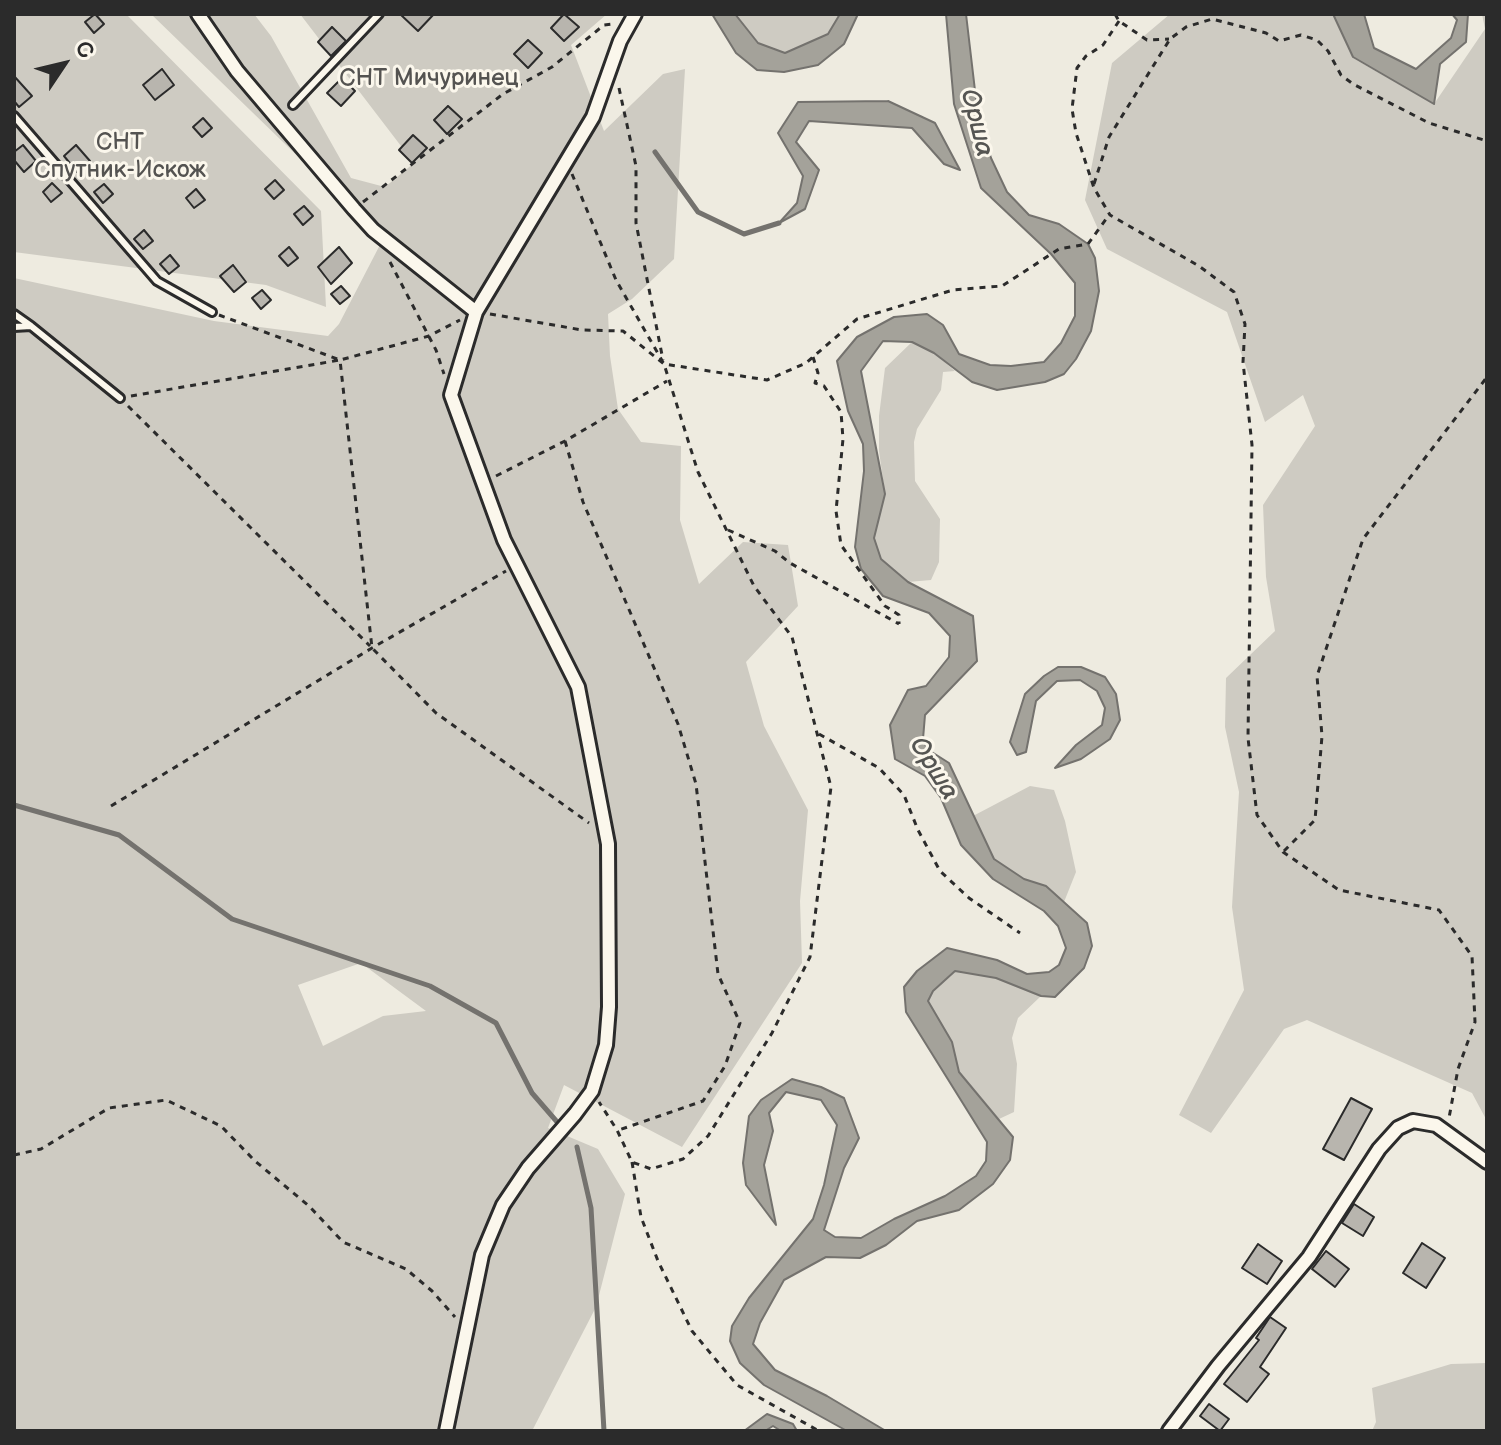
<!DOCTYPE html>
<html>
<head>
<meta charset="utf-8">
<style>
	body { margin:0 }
	#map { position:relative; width:1501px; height:1445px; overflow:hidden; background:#eeebe0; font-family:"Balsamiq Sans",sans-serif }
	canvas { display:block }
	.frame { position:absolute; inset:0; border:16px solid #2b2b2b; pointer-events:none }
	.north { position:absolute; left:24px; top:24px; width:80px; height:80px; -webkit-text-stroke:6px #fbf7ec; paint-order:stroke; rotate:55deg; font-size:22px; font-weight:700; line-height:32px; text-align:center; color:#2b2b2b }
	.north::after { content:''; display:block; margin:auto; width:28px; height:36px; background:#2b2b2b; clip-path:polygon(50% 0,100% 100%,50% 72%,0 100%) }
</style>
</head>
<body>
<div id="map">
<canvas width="1501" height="1445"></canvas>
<div class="frame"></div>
<div class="north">С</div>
</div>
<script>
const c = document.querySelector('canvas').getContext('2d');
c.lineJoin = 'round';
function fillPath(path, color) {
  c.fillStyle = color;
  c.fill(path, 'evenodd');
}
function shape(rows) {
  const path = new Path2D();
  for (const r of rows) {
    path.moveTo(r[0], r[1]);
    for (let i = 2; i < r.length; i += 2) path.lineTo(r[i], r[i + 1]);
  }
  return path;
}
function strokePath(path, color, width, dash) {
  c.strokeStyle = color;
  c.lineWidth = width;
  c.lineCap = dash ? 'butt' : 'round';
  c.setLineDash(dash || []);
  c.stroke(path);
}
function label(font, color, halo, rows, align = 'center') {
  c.font = font + ' "Balsamiq Sans",sans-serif';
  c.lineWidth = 6;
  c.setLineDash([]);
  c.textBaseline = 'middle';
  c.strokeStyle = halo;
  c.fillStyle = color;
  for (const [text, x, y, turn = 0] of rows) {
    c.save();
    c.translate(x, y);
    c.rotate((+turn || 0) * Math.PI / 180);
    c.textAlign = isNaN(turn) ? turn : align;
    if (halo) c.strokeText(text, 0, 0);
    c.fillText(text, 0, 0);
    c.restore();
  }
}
fillPath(shape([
	[14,14,126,14,321,211,326,307,266,285,14,252],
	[151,14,254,14,271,36,351,178,385,187,414,163,300,14,607,14,571,45,604,131,663,74,685,69,674,259,632,299,608,314,610,356,618,409,641,442,681,446,680,520,699,584,743,542,788,545,798,606,746,662,764,726,808,810,800,901,802,963,682,1147,564,1085,548,1128,598,1149,625,1194,596,1307,532,1431,14,1431,14,278,214,321,328,336,339,324,383,239],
	[361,963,426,1011,383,1016,323,1046,298,985],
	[735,14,840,14,828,34,785,53,758,43],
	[1170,14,1333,14,1353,58,1434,104,1485,29,1482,14,1487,14,1487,1121,1472,1093,1307,1020,1284,1029,1211,1133,1179,1115,1244,990,1232,907,1239,792,1225,727,1226,678,1275,631,1266,577,1263,505,1315,426,1303,395,1265,422,1227,312,1107,249,1085,200,1112,63],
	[912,342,934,353,955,371,943,372,941,390,917,429,914,442,915,481,940,519,939,562,931,580,908,582,881,559,874,538,885,494,879,451,879,416,885,368],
	[1030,786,1054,790,1065,821,1076,872,1064,902,1046,886,1024,879,994,859,973,816],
	[955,971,996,978,1041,996,1018,1018,1012,1038,1017,1064,1014,1112,999,1119,959,1071,952,1042,927,1001,933,991],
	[1487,1363,1487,1431,1372,1431,1376,1422,1372,1388,1451,1364]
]), '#cecbc2');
const water = shape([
	[712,14,735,14,758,43,785,53,828,34,840,14,858,14,844,44,818,65,784,72,757,70,736,53,712,14],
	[946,14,966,14,978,116,991,158,1007,192,1029,215,1059,224,1088,244,1095,258,1099,291,1091,331,1076,359,1064,374,1045,382,997,390,972,382,934,353,912,342,883,341,861,371,885,494,874,538,881,559,908,582,973,616,977,661,925,715,923,739,927,749,949,763,994,859,1024,879,1046,886,1087,923,1092,946,1084,968,1055,997,1041,996,996,978,955,971,933,991,928,1001,952,1042,959,1072,1013,1137,1010,1160,993,1184,959,1210,917,1221,886,1245,860,1258,826,1257,784,1280,760,1323,753,1344,775,1370,827,1396,886,1431,847,1431,764,1385,740,1363,730,1341,732,1326,749,1298,813,1219,824,1185,837,1125,821,1100,786,1092,769,1113,773,1131,764,1165,776,1225,746,1185,743,1163,749,1116,761,1100,792,1079,821,1087,844,1098,859,1138,844,1168,824,1230,835,1237,861,1238,894,1219,945,1196,976,1176,986,1161,987,1142,906,1012,904,987,917,971,947,948,997,960,1027,974,1049,972,1059,965,1066,948,1058,926,1044,911,993,879,961,845,941,798,925,776,895,759,890,725,908,690,926,686,949,657,950,636,929,613,883,596,861,569,855,547,864,471,863,444,848,411,837,361,857,337,894,317,927,314,943,325,959,354,990,365,1011,366,1044,362,1061,343,1075,316,1075,283,1051,254,981,188,954,104,946,14],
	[1333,14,1364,14,1374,48,1416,69,1451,38,1457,20,1452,14,1468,14,1466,42,1440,64,1434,104,1353,57,1333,14],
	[888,101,935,123,960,170,944,164,912,128,809,121,796,142,819,170,805,209,779,223,797,203,803,176,778,133,798,102,888,101],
	[1058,667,1081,667,1105,677,1116,694,1120,720,1110,739,1081,759,1055,768,1076,745,1102,725,1105,708,1097,691,1080,680,1057,681,1036,701,1026,752,1017,755,1010,742,1025,694,1044,676,1058,667],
	[767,1414,793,1424,797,1431,781,1431,773,1426,765,1431,744,1431,767,1414]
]);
fillPath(water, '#a4a29a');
strokePath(water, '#74726e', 2);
strokePath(shape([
	[655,152,698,212,744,234,779,223],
	[14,805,119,835,232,919,430,986,496,1023,532,1093,558,1123],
	[577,1147,591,1208,604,1431]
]), '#74726e', 5);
const building = shape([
	[95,14,104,24,94,33,85,22,95,14],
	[400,14,434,14,418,31,400,14],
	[564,14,579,27,564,41,551,28,564,14],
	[332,27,346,41,331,56,318,42,332,27],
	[528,40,542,53,528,68,514,54,528,40],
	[162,69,174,85,155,100,143,85,162,69],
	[14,76,32,96,19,107,14,101,14,76],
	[342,78,355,91,341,106,327,93,342,78],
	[448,106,462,119,447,134,434,120,448,106],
	[203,118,212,128,202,137,193,127,203,118],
	[413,135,427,148,412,163,399,150,413,135],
	[23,145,36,161,24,172,14,160,14,152,23,145],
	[76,145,90,161,77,172,64,156,76,145],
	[275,180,284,190,274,199,265,189,275,180],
	[52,183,62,193,51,202,43,192,52,183],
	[104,184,113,194,103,203,94,192,104,184],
	[196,189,205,200,194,208,186,198,196,189],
	[304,206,313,216,303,225,294,214,304,206],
	[144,230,153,241,143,249,134,239,144,230],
	[289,247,298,258,288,266,279,256,289,247],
	[339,247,352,263,331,284,318,267,339,247],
	[170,255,179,266,169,274,160,264,170,255],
	[233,265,246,282,234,292,220,276,233,265],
	[341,286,350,296,340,304,331,294,341,286],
	[262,290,271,300,261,309,252,298,262,290],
	[1351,1098,1372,1109,1344,1160,1323,1149,1351,1098],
	[1354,1204,1374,1217,1363,1236,1342,1223,1354,1204],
	[1422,1243,1445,1258,1426,1288,1403,1273,1422,1243],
	[1258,1244,1282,1261,1267,1284,1242,1268,1258,1244],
	[1326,1251,1349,1269,1335,1287,1312,1269,1326,1251],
	[1270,1317,1286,1328,1260,1367,1269,1374,1247,1402,1224,1384,1259,1340,1256,1338,1270,1317],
	[1209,1404,1229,1419,1220,1431,1200,1416,1209,1404]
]);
fillPath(building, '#b8b5ae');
strokePath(building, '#2b2b2b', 2);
const lane = shape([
	[293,105,379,14],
	[14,116,157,281,212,312],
	[14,314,31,326],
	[14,327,31,326,120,398]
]);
const street = shape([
	[198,14,237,71,354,209,373,230,476,312],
	[446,1431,482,1255,503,1205,528,1168,575,1114,592,1091,606,1045,609,1007,608,844,578,687,504,540,451,395,476,312,593,117,620,41,635,14],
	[1169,1431,1218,1366,1309,1257,1379,1149,1398,1128,1413,1121,1436,1125,1487,1162]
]);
strokePath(lane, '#2b2b2b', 12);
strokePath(street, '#2b2b2b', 18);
strokePath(shape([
	[1115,14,1119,21,1147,40,1169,39],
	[1119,21,1103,45,1086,56,1077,68,1072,109,1076,133,1094,188,1110,215,1199,266,1234,292,1245,324,1243,362,1252,445,1248,738,1257,815,1283,852,1339,890,1439,910,1472,956,1475,1022,1458,1069,1449,1118],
	[619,88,636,166,636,223,663,360],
	[572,174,616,280,664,364,698,472,754,586,792,637,831,787,810,957,772,1033,708,1136,683,1159,651,1169,632,1162,617,1130,599,1102],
	[1094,184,1109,137,1170,39,1186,27,1212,19,1266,33,1279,41,1301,35,1317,40,1328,51,1341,75,1353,84,1429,123,1487,141],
	[363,202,503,94,552,67,604,25,613,24],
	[390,262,436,350,444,374],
	[490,314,582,330,623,331,664,364,767,380,806,363,857,319,953,290,1002,286,1059,249,1088,244,1109,215],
	[219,315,340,360,429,336,460,320],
	[813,357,818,373,815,383,824,386,841,412,843,439,836,511,841,545,885,606,899,615,899,624],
	[131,396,340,360,372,648,436,713,589,823],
	[128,406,370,646],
	[565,441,583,502,678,724,696,784,718,974,740,1023,725,1066,703,1101,619,1130],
	[496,476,565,441,667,381],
	[728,530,775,551,790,563,899,624],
	[819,734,879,768,904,795,918,830,940,871,969,898,1020,933],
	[111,806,372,648,506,571],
	[1284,851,1315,820,1322,736,1317,676,1363,539,1487,377],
	[14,1155,41,1149,109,1108,166,1100,221,1126,255,1161,309,1206,343,1242,406,1269,432,1291,455,1317],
	[632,1162,641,1217,658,1261,692,1331,737,1385,819,1431]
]), '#2b2b2b', 3, [6, 6]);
strokePath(lane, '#fbf7ec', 6);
strokePath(street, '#fbf7ec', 12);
label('24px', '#545351', '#fbf7ec', [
	["СНТ Мичуринец",429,79],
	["СНТ",120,143],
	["Спутник-Искож",120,171]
]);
label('italic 26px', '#555552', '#fbf7ec', [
	["Орша",976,123,76],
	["Орша",933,769,58]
]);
</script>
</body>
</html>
